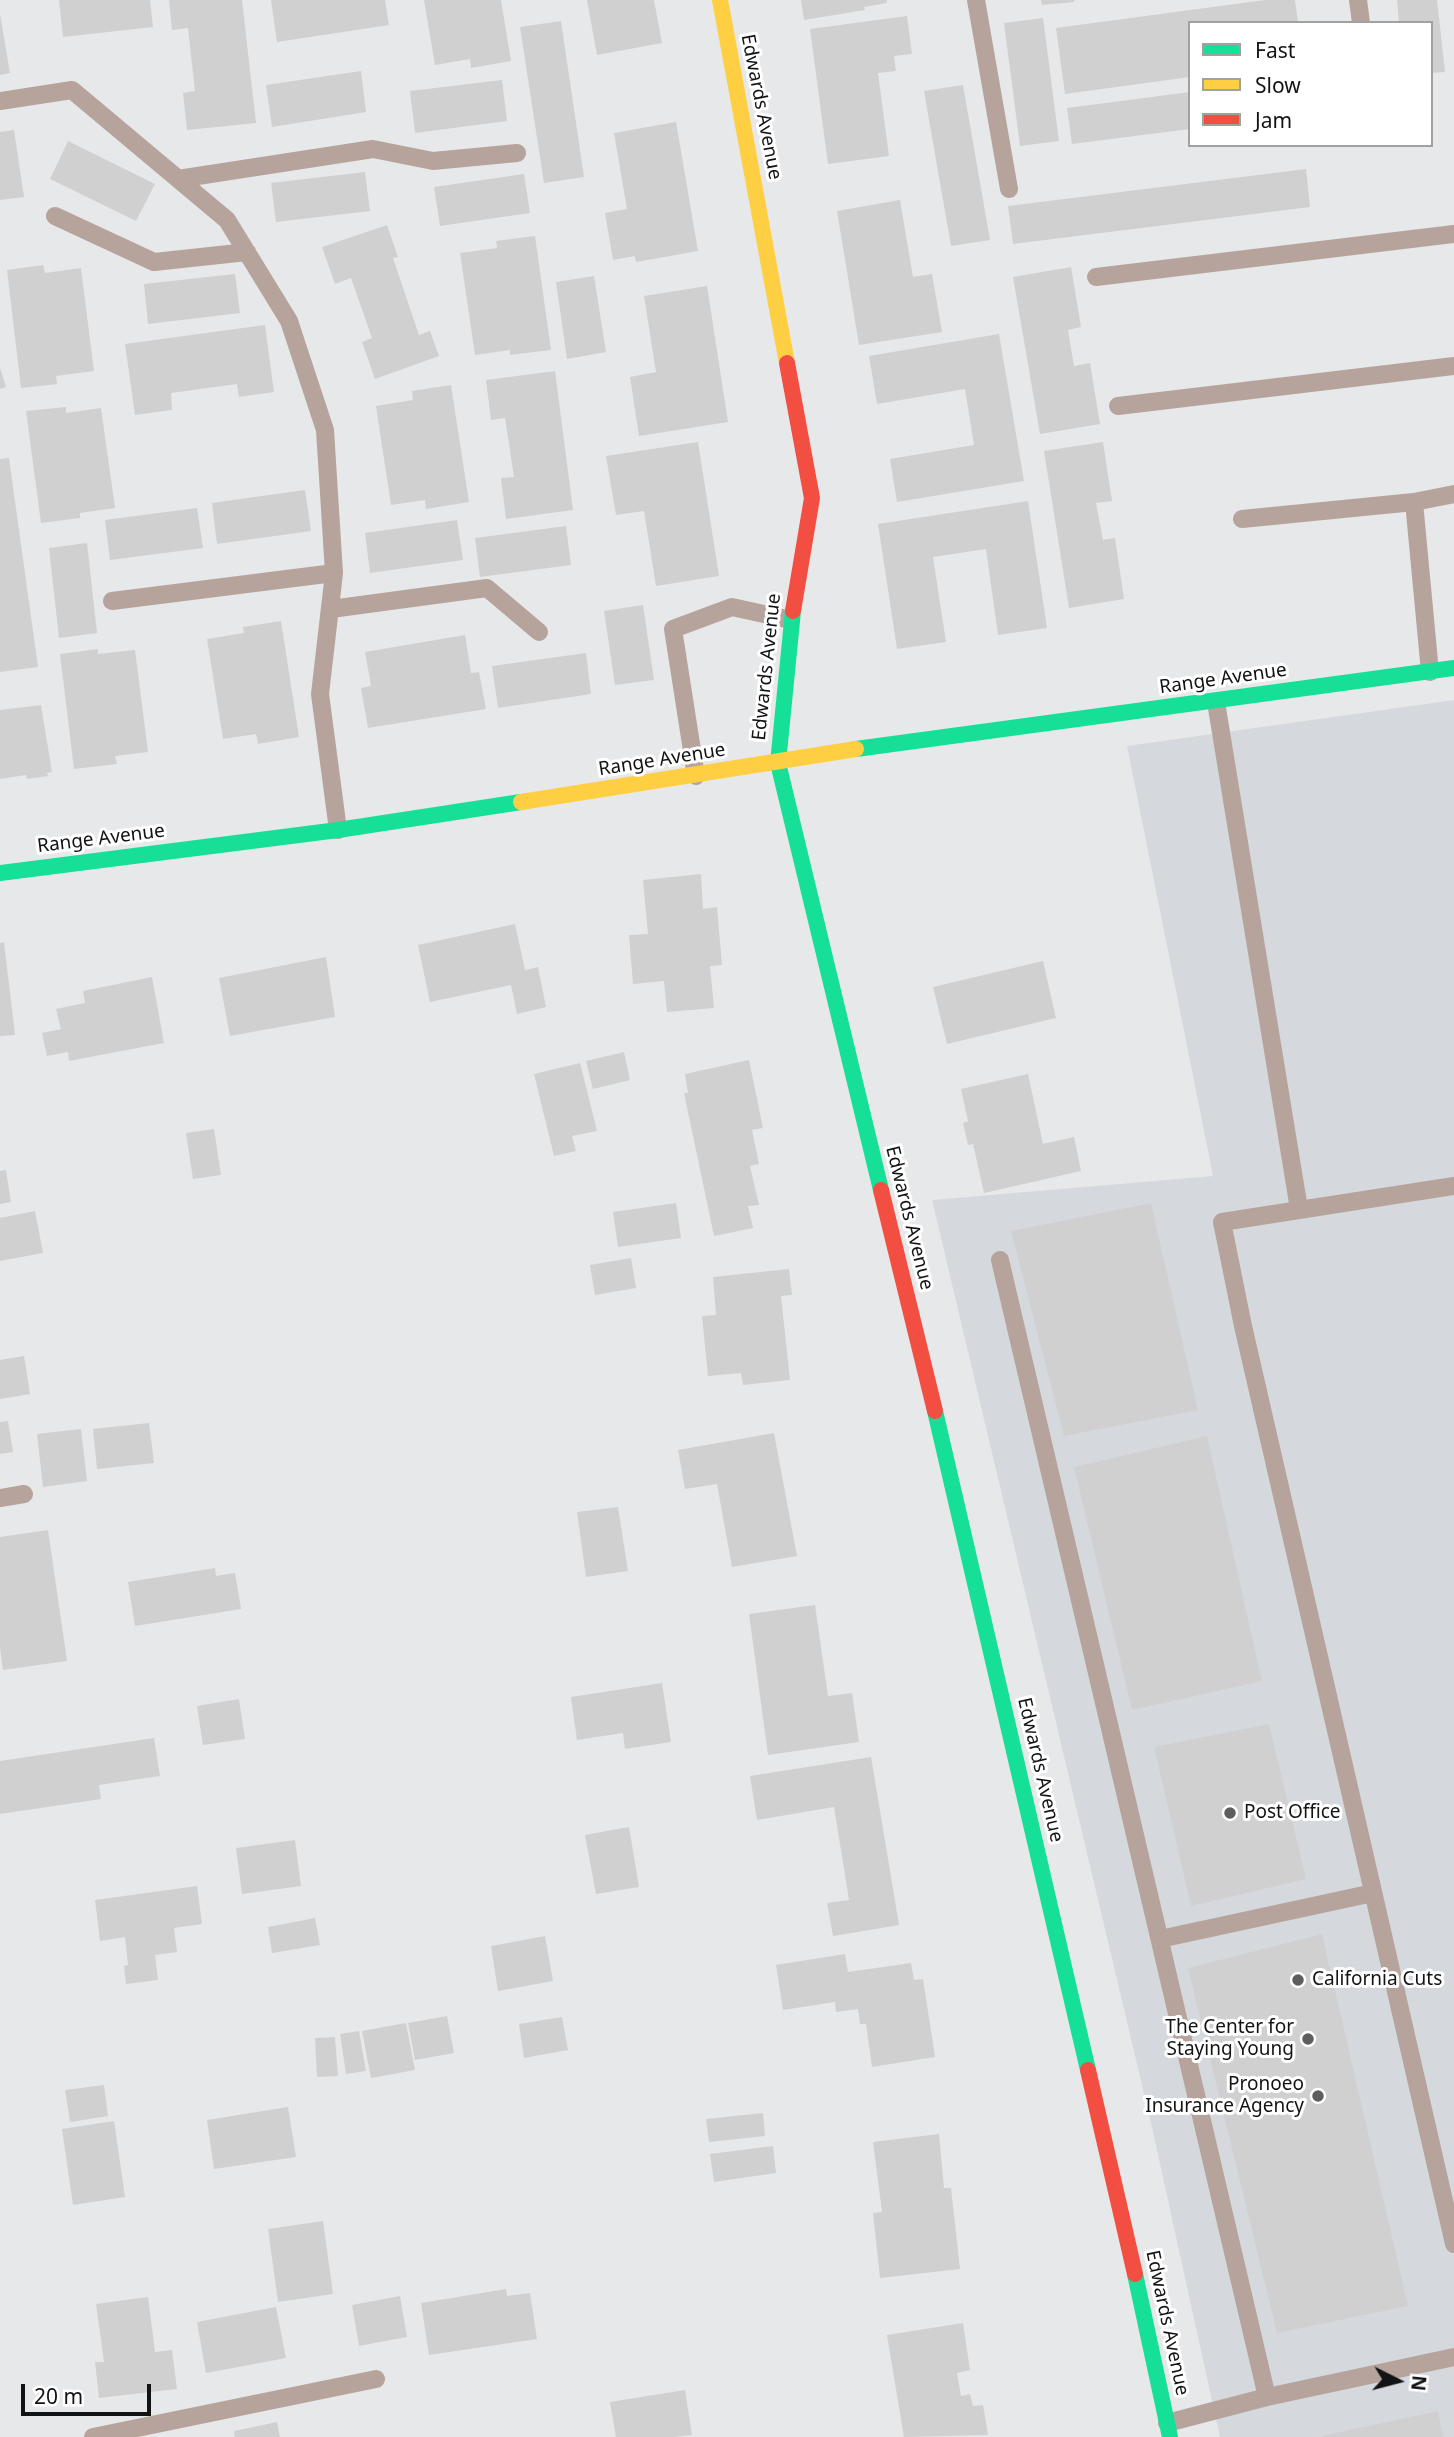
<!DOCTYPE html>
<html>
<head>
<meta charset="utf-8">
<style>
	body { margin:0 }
	#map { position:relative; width:1454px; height:2437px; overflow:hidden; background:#e7e8e9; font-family:"Noto Sans",sans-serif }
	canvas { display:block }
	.legend { position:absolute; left:1188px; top:21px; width:245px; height:126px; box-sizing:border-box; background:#fff; border:2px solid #a0a1a1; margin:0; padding:9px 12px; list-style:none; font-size:21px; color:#121314 }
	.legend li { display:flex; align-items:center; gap:14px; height:35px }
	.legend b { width:35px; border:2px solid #a0a1a1 }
	.north { position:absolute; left:1363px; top:2346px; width:70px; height:70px; -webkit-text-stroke:5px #fff; paint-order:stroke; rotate:96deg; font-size:19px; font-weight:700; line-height:28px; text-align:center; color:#121314 }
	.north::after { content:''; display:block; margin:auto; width:24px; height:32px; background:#121314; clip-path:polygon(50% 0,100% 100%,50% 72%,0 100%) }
	.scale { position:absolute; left:21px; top:2384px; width:130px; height:32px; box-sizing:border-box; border:4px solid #121314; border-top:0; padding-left:9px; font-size:21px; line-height:24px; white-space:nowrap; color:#121314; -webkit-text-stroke:5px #fff; paint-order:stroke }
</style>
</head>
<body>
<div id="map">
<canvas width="1454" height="2437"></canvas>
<ul class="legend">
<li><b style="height:9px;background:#16e098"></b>Fast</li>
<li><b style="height:9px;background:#ffcf43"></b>Slow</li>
<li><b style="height:9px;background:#f24e42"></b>Jam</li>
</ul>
<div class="north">N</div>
<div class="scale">20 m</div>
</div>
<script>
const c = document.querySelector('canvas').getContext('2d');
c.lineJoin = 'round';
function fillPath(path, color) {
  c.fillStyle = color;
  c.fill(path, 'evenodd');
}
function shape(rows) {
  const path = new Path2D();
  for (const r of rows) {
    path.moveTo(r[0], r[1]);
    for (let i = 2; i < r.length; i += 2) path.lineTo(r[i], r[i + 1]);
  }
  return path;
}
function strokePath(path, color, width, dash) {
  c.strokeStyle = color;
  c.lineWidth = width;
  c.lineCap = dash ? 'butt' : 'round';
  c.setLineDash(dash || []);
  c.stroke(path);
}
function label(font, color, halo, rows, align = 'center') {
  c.font = font + ' "Noto Sans",sans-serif';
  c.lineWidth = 6;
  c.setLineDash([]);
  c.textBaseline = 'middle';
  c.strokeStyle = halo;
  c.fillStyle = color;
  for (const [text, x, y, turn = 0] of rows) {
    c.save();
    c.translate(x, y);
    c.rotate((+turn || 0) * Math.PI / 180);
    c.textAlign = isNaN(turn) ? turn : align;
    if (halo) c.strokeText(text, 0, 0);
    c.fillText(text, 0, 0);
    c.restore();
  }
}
fillPath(shape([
	[1454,700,1454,2437,1220,2437,1151,2123,932,1200,1213,1176,1127,746]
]), '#d5d9de');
fillPath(shape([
	[59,0,150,0,153,27,63,37],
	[169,0,242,0,256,123,187,130,183,93,195,91,188,28,172,30],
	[271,0,385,0,389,25,277,42],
	[424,0,501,0,511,61,471,68,470,59,435,65],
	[587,0,654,0,662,43,597,55],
	[801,0,887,0,887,3,864,7,865,10,804,20],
	[1041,0,1074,0,1074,2,1042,5],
	[1265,0,1295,0,1298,23,1190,23,1190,77,1065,94,1056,28],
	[1397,0,1437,0,1445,72,1431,73,1431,23,1399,23],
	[0,14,10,73,0,75],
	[907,16,912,54,894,56,896,71,878,73,889,156,828,164,810,29],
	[1043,18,1059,141,1020,146,1004,23],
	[561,21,584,177,544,183,520,27],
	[361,71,366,112,272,127,266,85],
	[502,80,507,121,415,133,410,91],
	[963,85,990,240,951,246,924,91],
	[1190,92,1190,129,1072,144,1067,108],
	[676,122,698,251,636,262,635,256,613,260,605,213,627,209,614,133],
	[14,130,24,197,0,200,0,132],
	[68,141,155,184,136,221,50,179],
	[1306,169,1310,207,1013,244,1008,206],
	[365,172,370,211,276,222,271,183],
	[524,174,530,213,440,226,434,187],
	[900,200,913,277,932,274,942,332,859,345,837,211],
	[387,225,398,257,393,258,419,335,430,331,439,356,375,379,362,342,372,338,351,278,335,284,322,247],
	[535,236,551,350,510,355,510,350,475,355,460,253,497,248,496,241],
	[43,265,45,273,81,268,94,371,56,376,57,384,21,388,7,270],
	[1071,267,1081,327,1068,330,1074,366,1090,363,1100,424,1040,434,1013,277],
	[235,274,240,313,148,324,144,284],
	[594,276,606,352,567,359,556,282],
	[707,286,728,422,639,436,630,377,656,372,644,296],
	[265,325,274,392,239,397,237,384,171,393,172,410,135,415,125,344],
	[999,334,1024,481,897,502,890,459,974,445,965,389,877,404,869,356],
	[0,368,6,387,0,389],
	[555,371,573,510,506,519,501,478,514,477,505,418,491,420,486,380],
	[451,385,469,502,426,509,425,500,391,505,376,406,413,400,412,391],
	[66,407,66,413,101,408,115,508,80,513,80,518,41,523,26,411],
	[698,442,719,576,656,586,644,511,616,515,606,456],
	[1103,442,1112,501,1096,503,1103,540,1115,538,1124,599,1069,608,1044,451],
	[9,458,38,667,0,672,0,459],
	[305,490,311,531,217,544,212,503],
	[1028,501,1047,628,998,635,986,549,933,557,946,642,897,649,878,524],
	[197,508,203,548,110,560,105,520],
	[457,520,463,560,370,573,365,533],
	[566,526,571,565,480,577,475,538],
	[87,543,97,633,59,638,49,548],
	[643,605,654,680,615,685,604,611],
	[281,621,299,737,258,744,256,734,223,739,207,639,244,633,243,627],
	[465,635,471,673,479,672,486,709,368,728,361,688,371,686,365,652],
	[98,649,98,654,135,650,148,752,115,756,117,764,74,769,60,654],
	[586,653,591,694,498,708,492,666],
	[41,705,52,772,47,773,48,776,27,779,26,775,0,779,0,710],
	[701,874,703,909,717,907,722,965,710,966,714,1008,667,1012,664,981,633,984,629,935,648,934,643,880],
	[515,924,525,970,538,967,546,1007,517,1014,511,985,430,1002,418,945],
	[4,942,15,1035,0,1036,0,943],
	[326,957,335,1017,230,1036,219,978],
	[1043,961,1056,1018,947,1044,933,987],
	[152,977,164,1043,69,1061,68,1052,47,1056,42,1033,61,1029,56,1009,85,1003,83,991],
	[624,1052,630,1080,593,1089,586,1061],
	[749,1060,763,1128,752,1130,759,1164,750,1166,759,1205,748,1206,753,1228,714,1236,684,1093,688,1093,685,1074],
	[580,1063,597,1131,572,1136,576,1151,554,1156,534,1074],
	[1028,1074,1043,1144,1074,1137,1081,1171,984,1193,973,1144,968,1145,963,1123,968,1121,961,1089],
	[214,1129,221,1175,193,1179,186,1133],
	[6,1170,11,1202,0,1204,0,1171],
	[676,1203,681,1238,618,1247,613,1212],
	[1151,1203,1198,1410,1064,1436,1011,1231],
	[35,1211,43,1253,0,1261,0,1218],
	[631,1258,636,1288,595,1295,590,1265],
	[789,1269,792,1295,781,1296,790,1380,743,1385,741,1373,708,1376,702,1316,716,1315,713,1277],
	[24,1356,30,1394,0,1399,0,1360],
	[8,1421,13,1452,0,1454,0,1422],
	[149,1423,154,1463,97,1469,93,1429],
	[81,1429,87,1481,43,1487,37,1434],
	[774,1433,797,1556,732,1567,717,1484,685,1489,678,1450],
	[1207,1436,1262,1681,1132,1710,1074,1467],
	[618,1507,628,1571,586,1577,577,1512],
	[48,1530,67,1661,3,1670,0,1648,0,1537],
	[215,1568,216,1576,235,1573,241,1609,135,1626,128,1582],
	[815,1605,828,1696,852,1693,859,1742,768,1755,749,1614],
	[662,1683,671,1742,625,1749,623,1733,577,1740,571,1697],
	[239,1699,245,1739,203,1745,197,1706],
	[1269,1724,1306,1879,1191,1906,1154,1747],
	[154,1738,160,1776,99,1785,101,1799,0,1814,0,1761],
	[871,1757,899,1925,833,1936,827,1903,849,1900,834,1807,757,1820,750,1776],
	[629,1827,639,1887,596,1894,585,1835],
	[295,1840,301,1886,242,1894,236,1848],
	[197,1886,202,1924,174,1928,177,1952,155,1955,158,1980,126,1984,124,1966,128,1965,125,1937,100,1941,95,1900],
	[315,1918,320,1945,272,1953,268,1927],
	[1322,1934,1408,2306,1277,2333,1188,1968],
	[545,1936,553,1981,498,1991,491,1946],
	[845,1954,848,1972,911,1963,914,1980,923,1979,935,2057,872,2067,866,2024,860,2024,858,2009,836,2012,835,2002,783,2010,776,1965],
	[447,2016,454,2053,415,2060,408,2023],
	[562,2017,568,2050,524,2058,519,2024],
	[406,2023,415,2070,371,2078,362,2031],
	[359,2031,366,2071,346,2074,340,2034],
	[335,2037,338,2076,317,2077,315,2038],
	[104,2085,108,2116,70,2122,65,2090],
	[288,2107,296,2157,214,2169,207,2120],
	[763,2113,765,2136,709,2142,706,2119],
	[114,2121,125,2197,73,2205,62,2129],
	[939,2134,944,2188,951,2188,960,2269,880,2278,873,2213,882,2212,873,2142],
	[773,2146,776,2173,714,2182,710,2154],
	[323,2221,333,2294,278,2302,268,2229],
	[506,2289,507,2296,530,2293,537,2339,429,2355,421,2303],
	[400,2296,407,2337,359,2346,352,2305],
	[148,2297,155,2352,172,2350,177,2389,99,2398,95,2362,104,2362,96,2304],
	[276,2307,286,2358,206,2373,197,2322],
	[963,2323,970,2370,957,2373,961,2396,970,2394,973,2406,983,2405,988,2435,904,2437,887,2335],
	[685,2390,692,2435,674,2437,616,2437,610,2402],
	[1438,2411,1443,2437,1322,2437,1322,2436],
	[277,2422,280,2437,235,2437,234,2431]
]), '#d0d0d1');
strokePath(shape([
	[976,0,1009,189],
	[1358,0,1361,23],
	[0,101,72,90,227,220,289,321,325,430,334,573],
	[178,179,373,149,433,161,517,153],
	[55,216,154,262,247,252],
	[1096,277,1454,234],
	[1118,406,1454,366],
	[1242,519,1414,502],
	[112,601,334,573,320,694,338,830],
	[331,609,487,588,539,632],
	[1430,672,1414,502,1454,494],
	[1216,702,1299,1209],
	[696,776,673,629,732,607,791,620],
	[1454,1186,1222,1222,1243,1326,1454,2244],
	[1000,1260,1267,2397,1454,2357],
	[0,1498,24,1494],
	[1160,1939,1373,1893],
	[1167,2423,1267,2397],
	[93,2437,376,2379]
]), '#b6a49c', 18);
strokePath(shape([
	[793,611,778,763,881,1190],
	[856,749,1454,668],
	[0,873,338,830,521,802],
	[935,1411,1088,2070],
	[1135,2274,1170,2437]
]), '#16e098', 16);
strokePath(shape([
	[720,0,787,363],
	[521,802,856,749]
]), '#ffcf43', 16);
strokePath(shape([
	[787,363,812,498,793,611],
	[881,1190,935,1411],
	[1088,2070,1135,2274]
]), '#f24e42', 16);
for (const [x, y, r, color] of [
	[1230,1813,7,"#5d5e5f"],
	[1298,1980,7,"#5d5e5f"],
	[1308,2039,7,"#5d5e5f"],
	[1318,2096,7,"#5d5e5f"]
]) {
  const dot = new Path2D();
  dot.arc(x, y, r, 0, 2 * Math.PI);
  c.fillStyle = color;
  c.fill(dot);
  strokePath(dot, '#fff', 2.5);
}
label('19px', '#121314', '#fff', [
	["Edwards Avenue",761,107,79],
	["Edwards Avenue",767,667,-84],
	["Range Avenue",1223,679,-8],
	["Range Avenue",662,760,-9],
	["Range Avenue",101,839,-7],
	["Edwards Avenue",909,1218,76],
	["Edwards Avenue",1040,1770,77],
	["Edwards Avenue",1167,2323,78]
]);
label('19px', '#121314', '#fff', [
	["Post Office",1244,1813],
	["California Cuts",1312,1980],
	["The Center for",1294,2028,"right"],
	["Staying Young",1294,2050,"right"],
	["Pronoeo",1304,2085,"right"],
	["Insurance Agency",1304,2107,"right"]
], 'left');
</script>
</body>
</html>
